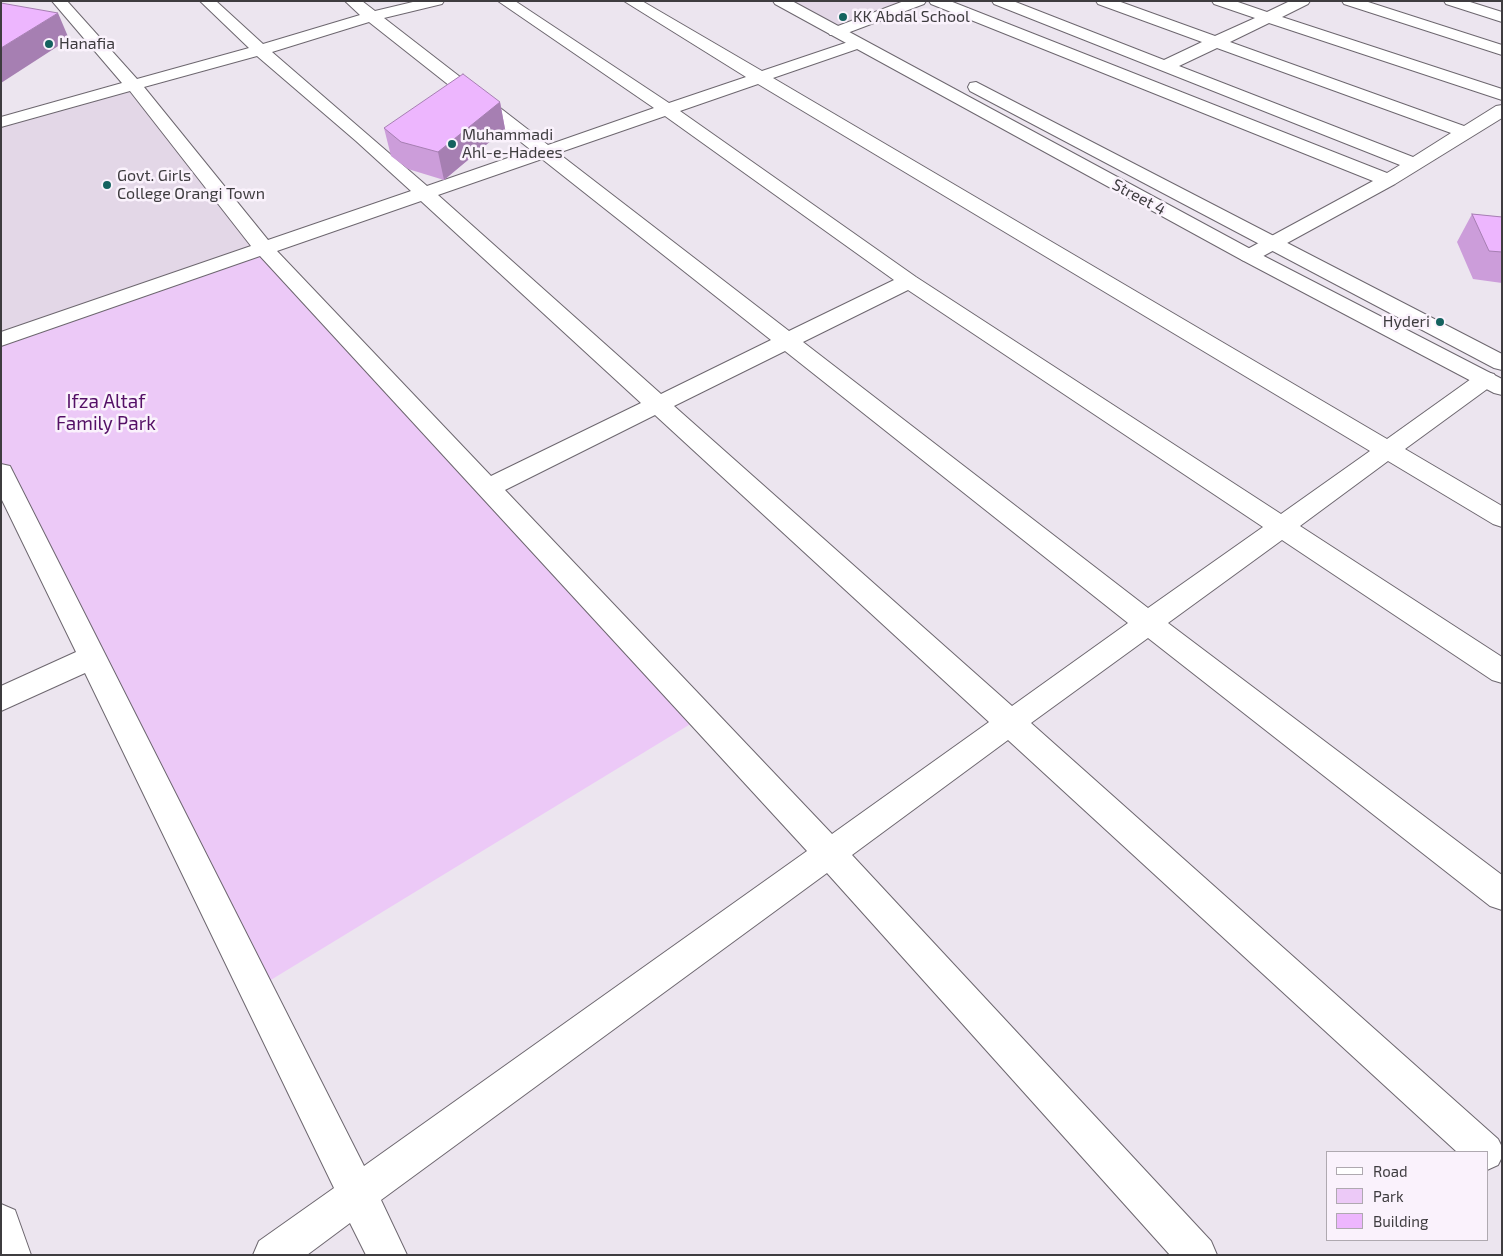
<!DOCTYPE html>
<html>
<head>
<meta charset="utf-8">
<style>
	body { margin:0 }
	#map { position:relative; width:1503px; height:1256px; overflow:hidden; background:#ece5ef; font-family:"Exo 2",sans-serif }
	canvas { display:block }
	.frame { position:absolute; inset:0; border:2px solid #3e3c3f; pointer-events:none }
	.legend { position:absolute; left:1326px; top:1151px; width:162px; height:90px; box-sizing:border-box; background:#faf2fc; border:1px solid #afa9b0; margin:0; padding:6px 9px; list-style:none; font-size:15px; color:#3e3c3f }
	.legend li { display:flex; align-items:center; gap:10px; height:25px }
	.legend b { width:25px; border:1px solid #afa9b0 }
</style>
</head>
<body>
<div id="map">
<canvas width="1503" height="1256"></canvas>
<div class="frame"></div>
<ul class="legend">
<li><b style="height:6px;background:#fff"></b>Road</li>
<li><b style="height:14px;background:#ecc9f7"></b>Park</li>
<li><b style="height:14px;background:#edb6fe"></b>Building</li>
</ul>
</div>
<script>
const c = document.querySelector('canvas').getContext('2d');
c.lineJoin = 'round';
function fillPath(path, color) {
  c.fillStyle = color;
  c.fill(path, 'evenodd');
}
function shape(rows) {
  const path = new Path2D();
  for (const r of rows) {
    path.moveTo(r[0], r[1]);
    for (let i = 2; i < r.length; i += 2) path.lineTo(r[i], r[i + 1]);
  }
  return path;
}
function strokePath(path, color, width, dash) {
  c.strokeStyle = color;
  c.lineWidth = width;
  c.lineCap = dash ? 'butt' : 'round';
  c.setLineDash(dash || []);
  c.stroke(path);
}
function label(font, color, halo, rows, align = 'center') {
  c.font = font + ' "Exo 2",sans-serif';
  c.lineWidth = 5;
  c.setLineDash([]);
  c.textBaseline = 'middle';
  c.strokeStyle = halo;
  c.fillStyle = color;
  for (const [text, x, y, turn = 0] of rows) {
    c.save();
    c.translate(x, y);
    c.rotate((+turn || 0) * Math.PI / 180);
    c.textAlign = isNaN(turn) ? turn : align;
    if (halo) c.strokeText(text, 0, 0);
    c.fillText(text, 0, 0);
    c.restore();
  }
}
fillPath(shape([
	[779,1,920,1,836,32],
	[134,86,264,249,1,339,1,122]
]), '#e3d7e7');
fillPath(shape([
	[264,249,702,717,256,989,1,472,1,339]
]), '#ecc9f7');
const minor = shape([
	[52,1,67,1,137,79,249,48,200,1,216,1,263,44,360,15,345,1,362,1,375,11,417,1,444,1,442,4,384,18,548,145,654,108,498,1,515,1,669,103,746,77,624,1,642,1,762,71,851,41,863,41,865,44,863,47,773,78,1387,439,1478,374,1486,372,1494,374,1497,379,1494,384,1405,449,1502,506,1502,527,1493,524,1388,461,1300,526,1502,657,1502,683,1492,680,1282,540,1168,623,1502,875,1502,910,1490,906,1148,638,1031,723,1498,1139,1502,1147,1502,1157,1498,1165,1487,1170,1487,1152,1457,1152,1008,740,852,855,1211,1241,1217,1255,1170,1255,827,873,381,1200,407,1255,366,1255,350,1223,307,1255,253,1255,259,1241,334,1188,85,673,1,711,1,686,76,652,1,498,1,464,10,466,13,472,364,1166,807,851,260,256,1,346,1,332,251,246,130,91,1,127,1,117,122,83,52,1],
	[369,22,531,150,427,186,272,52,369,22],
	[257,56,356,141,411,191,268,240,144,87,257,56],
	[758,84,1370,451,1281,514,916,277,680,111,758,84],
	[665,116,894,280,789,331,558,153,665,116],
	[542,159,771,340,661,394,438,195,542,159],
	[421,201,641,403,491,476,277,251,421,201],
	[908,290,1263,527,1148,608,803,342,908,290],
	[785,351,1128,623,1012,706,674,406,785,351],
	[655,415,989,722,832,834,505,490,655,415],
	[904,1,926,1,924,4,842,35,830,35,828,32,830,29,904,1],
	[929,1,950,1,1387,173,1400,165,994,4,992,1,1013,1,1164,60,1202,42,1098,4,1096,1,1118,1,1215,36,1255,18,1214,4,1212,1,1235,1,1267,12,1290,1,1310,1,1308,4,1282,17,1502,89,1502,100,1269,23,1230,42,1464,126,1496,106,1502,105,1502,118,1395,184,1256,260,1249,262,1242,260,1239,256,1242,252,1373,181,931,4,929,1],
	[1217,48,1451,133,1413,157,1179,66,1217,48],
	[1342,1,1365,1,1502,45,1502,55,1344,4,1342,1],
	[1444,1,1467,1,1502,12,1502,22,1446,4,1444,1],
	[1,1204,15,1210,31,1255,1,1255,1,1204]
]);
const major = shape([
	[773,1,792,1,1256,252,1502,379,1502,395,1494,393,1242,260,775,4,773,1],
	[976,82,1502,354,1502,370,1494,368,970,91,968,87,970,83,976,82]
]);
strokePath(minor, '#6d676f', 2);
strokePath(major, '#6d676f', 2);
fillPath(minor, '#fff');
fillPath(major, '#fff');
fillPath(shape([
	[500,102,505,129,444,180,408,169,391,156,384,128],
	[1472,214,1502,217,1502,283,1473,279,1457,242]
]), '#cc9dda');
fillPath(shape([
	[58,13,69,39,1,83,1,48],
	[500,102,505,129,444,180,438,152]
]), '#a67fb2');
const building = shape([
	[1,3,58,13,1,48,1,3],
	[463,74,500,102,438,152,401,142,384,128,463,74],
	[1472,214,1502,217,1502,252,1489,251,1472,214]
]);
fillPath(building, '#edb6fe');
strokePath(building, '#a67fb2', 1);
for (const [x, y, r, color] of [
	[843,17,5,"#14625f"],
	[49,44,5,"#14625f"],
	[452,144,5,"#14625f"],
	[107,185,5,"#14625f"],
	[1440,322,5,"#14625f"]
]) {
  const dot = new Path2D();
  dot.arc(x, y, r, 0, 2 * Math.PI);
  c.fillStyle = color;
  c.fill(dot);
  strokePath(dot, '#faf2fc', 2);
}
label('16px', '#3e3c3f', '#faf2fc', [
	["KK Abdal School",853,17],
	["Hanafia",59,44],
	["Muhammadi",462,135],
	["Ahl-e-Hadees",462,153],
	["Govt. Girls",117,176],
	["College Orangi Town",117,194],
	["Hyderi",1430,322,"right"]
], 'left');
label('16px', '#3e3c3f', '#faf2fc', [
	["Street 4",1139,197,28]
]);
label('19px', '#541066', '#faf2fc', [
	["Ifza Altaf",106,402],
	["Family Park",106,424]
]);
</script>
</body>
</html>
